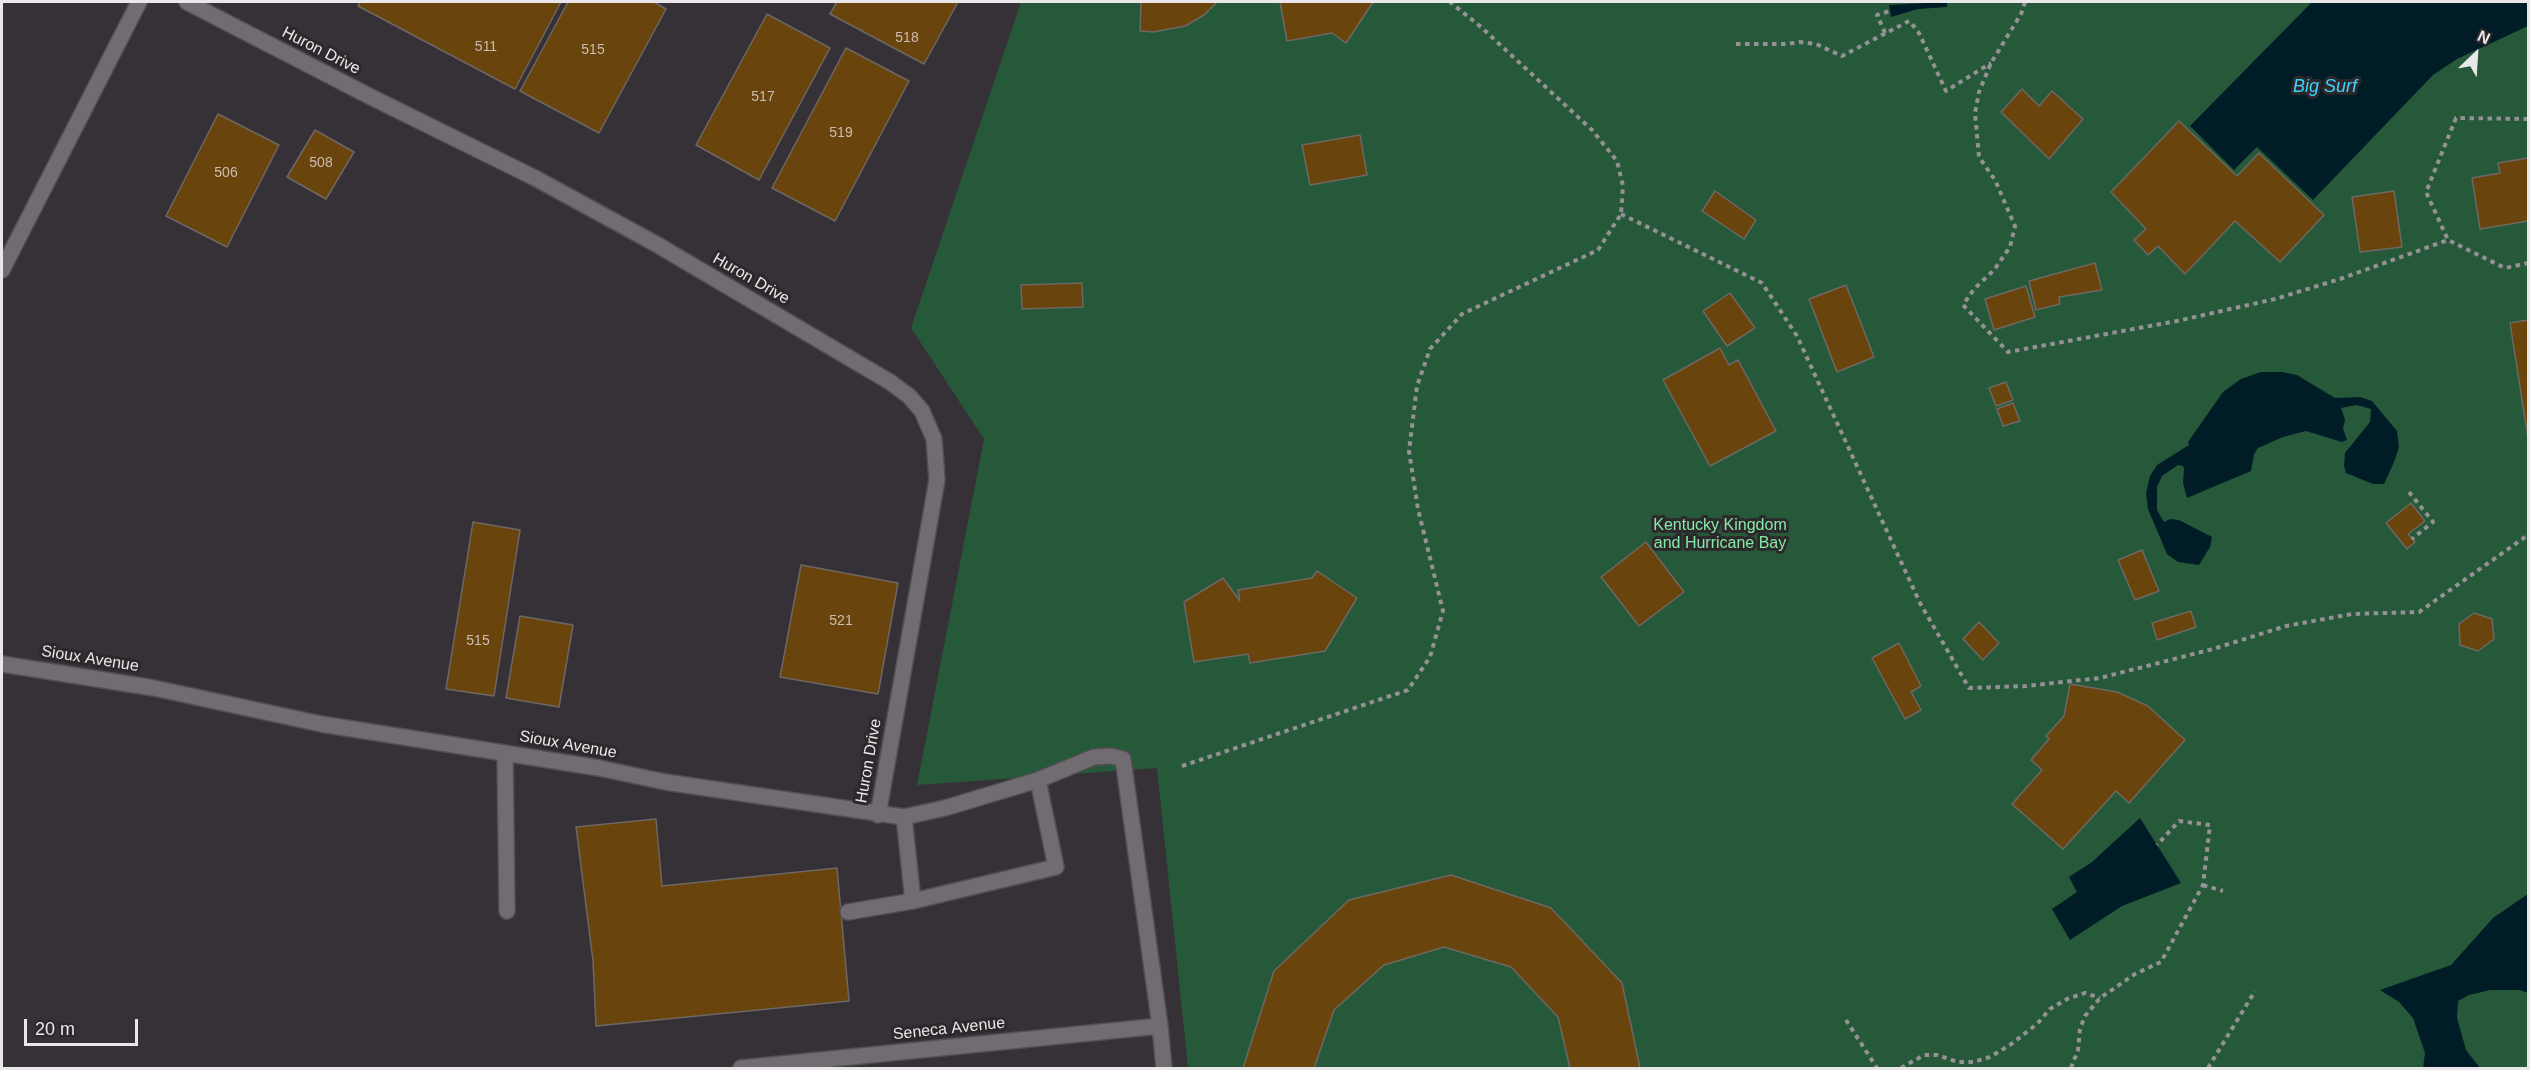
<!DOCTYPE html>
<html>
<head>
<meta charset="utf-8">
<style>
	body { margin:0 }
	#map { position:relative; width:2530px; height:1070px; overflow:hidden; background:#363136; font-family:Helvetica,sans-serif }
	canvas { display:block }
	.frame { position:absolute; inset:0; border:3px solid #eae7ea; pointer-events:none }
	.north { position:absolute; left:2446px; top:24px; width:60px; height:60px; -webkit-text-stroke:4px #2c282c; paint-order:stroke; rotate:25deg; font-size:16px; font-weight:700; line-height:24px; text-align:center; color:#eae7ea }
	.north::after { content:''; display:block; margin:auto; width:21px; height:27px; background:#eae7ea; clip-path:polygon(50% 0,100% 100%,50% 72%,0 100%) }
	.scale { position:absolute; left:24px; top:1019px; width:114px; height:27px; box-sizing:border-box; border:3px solid #eae7ea; border-top:0; padding-left:8px; font-size:18px; line-height:21px; white-space:nowrap; color:#eae7ea; -webkit-text-stroke:4px #2c282c; paint-order:stroke }
</style>
</head>
<body>
<div id="map">
<canvas width="2530" height="1070"></canvas>
<div class="frame"></div>
<div class="north">N</div>
<div class="scale">20 m</div>
</div>
<script>
const c = document.querySelector('canvas').getContext('2d');
c.lineJoin = 'round';
function fillPath(path, color) {
  c.fillStyle = color;
  c.fill(path, 'evenodd');
}
function shape(rows) {
  const path = new Path2D();
  for (const r of rows) {
    path.moveTo(r[0], r[1]);
    for (let i = 2; i < r.length; i += 2) path.lineTo(r[i], r[i + 1]);
  }
  return path;
}
function strokePath(path, color, width, dash) {
  c.strokeStyle = color;
  c.lineWidth = width;
  c.lineCap = dash ? 'butt' : 'round';
  c.setLineDash(dash || []);
  c.stroke(path);
}
function label(font, color, halo, rows, align = 'center') {
  c.font = font + ' Helvetica,sans-serif';
  c.lineWidth = 6;
  c.setLineDash([]);
  c.textBaseline = 'middle';
  c.strokeStyle = halo;
  c.fillStyle = color;
  for (const [text, x, y, turn = 0] of rows) {
    c.save();
    c.translate(x, y);
    c.rotate((+turn || 0) * Math.PI / 180);
    c.textAlign = isNaN(turn) ? turn : align;
    if (halo) c.strokeText(text, 0, 0);
    c.fillText(text, 0, 0);
    c.restore();
  }
}
fillPath(shape([
	[1021,2,2528,2,2528,1068,1188,1068,1157,768,917,785,984,439,911,328]
]), '#265939');
fillPath(shape([
	[1947,2,1947,7,1918,9,1891,17,1889,5],
	[2312,2,2528,2,2528,26,2457,59,2433,75,2313,200,2257,147,2234,170,2190,126],
	[2261,372,2282,372,2297,375,2335,398,2360,397,2372,401,2397,431,2399,447,2394,462,2384,484,2373,484,2346,473,2344,466,2345,453,2370,422,2371,409,2357,405,2341,408,2345,420,2343,429,2347,440,2342,442,2306,431,2283,437,2258,448,2254,454,2251,471,2187,498,2183,483,2184,469,2183,466,2178,465,2162,476,2157,487,2157,510,2164,522,2170,519,2179,520,2212,537,2210,547,2199,565,2178,562,2167,554,2148,509,2146,493,2150,476,2157,465,2189,445,2188,442,2223,392,2241,379],
	[2140,818,2181,883,2122,906,2070,940,2052,909,2077,892,2069,877,2092,862],
	[2528,894,2528,993,2519,990,2490,990,2469,995,2458,1001,2457,1018,2466,1050,2480,1068,2423,1068,2425,1053,2413,1018,2399,1002,2380,990,2451,965,2493,918]
]), '#001d27');
const building = shape([
	[360,2,561,2,515,89,358,6,360,2],
	[568,2,654,2,666,9,599,133,520,91,568,2],
	[837,2,958,2,924,64,830,14,837,2],
	[1141,2,1217,2,1204,15,1185,26,1153,32,1140,31,1141,2],
	[1280,2,1373,2,1346,43,1332,33,1287,41,1280,2],
	[767,14,830,48,759,180,696,145,767,14],
	[846,48,909,81,835,221,772,188,846,48],
	[2022,89,2039,106,2052,91,2083,119,2049,159,2001,112,2022,89],
	[218,114,279,145,227,247,166,216,218,114],
	[2179,121,2237,176,2259,153,2324,215,2280,262,2235,221,2185,274,2158,246,2148,255,2134,240,2146,229,2111,192,2179,121],
	[315,130,354,152,326,199,287,177,315,130],
	[1360,135,1367,175,1310,185,1302,145,1360,135],
	[2528,158,2528,221,2480,229,2472,178,2500,173,2498,163,2528,158],
	[1715,191,1756,220,1744,239,1702,211,1715,191],
	[2394,191,2402,247,2360,252,2352,197,2394,191],
	[2095,263,2102,290,2059,297,2060,304,2036,310,2029,281,2095,263],
	[1082,283,1083,307,1022,309,1021,285,1082,283],
	[1846,285,1874,357,1837,372,1809,299,1846,285],
	[2026,286,2035,317,1994,330,1985,299,2026,286],
	[1730,293,1755,328,1727,346,1703,311,1730,293],
	[2528,320,2528,438,2510,323,2528,320],
	[1720,348,1729,365,1738,360,1776,431,1710,466,1663,380,1720,348],
	[2006,382,2013,400,1996,406,1989,388,2006,382],
	[2013,403,2020,421,2003,426,1997,409,2013,403],
	[2411,503,2425,521,2408,534,2415,542,2407,549,2386,523,2411,503],
	[473,522,520,530,494,696,446,689,473,522],
	[1646,542,1684,592,1639,626,1601,577,1646,542],
	[2142,550,2159,591,2135,600,2118,560,2142,550],
	[801,565,898,583,878,694,780,677,801,565],
	[1317,571,1357,598,1325,651,1250,663,1248,654,1194,662,1184,602,1223,578,1240,601,1238,590,1312,578,1317,571],
	[2191,611,2196,627,2157,640,2152,623,2191,611],
	[2474,613,2492,619,2494,639,2478,651,2460,645,2459,624,2474,613],
	[520,616,573,625,559,707,506,698,520,616],
	[1979,622,1999,643,1983,660,1963,639,1979,622],
	[1899,643,1921,686,1911,692,1921,710,1905,719,1872,658,1899,643],
	[2070,684,2117,692,2148,706,2185,740,2129,803,2116,791,2063,849,2012,804,2042,770,2031,760,2049,739,2046,736,2064,716,2070,684],
	[656,819,662,886,837,868,849,1001,596,1026,593,961,576,827,656,819],
	[1451,875,1551,908,1622,983,1640,1068,1570,1068,1558,1017,1511,967,1444,947,1384,965,1334,1010,1314,1068,1243,1068,1274,971,1349,900,1451,875]
]);
fillPath(building, '#6a440d');
strokePath(building, '#6d6863', 1.5);
const minor = shape([
	[187,2,371,97,535,178,656,244,890,382,909,396,922,411,934,439,937,480,878,815],
	[2,270,139,2],
	[2,664,154,688,321,724,599,768,665,782,904,817,945,808,1038,780,1094,757,1111,756,1123,759,1160,1026,1164,1068],
	[505,753,507,911],
	[913,901,1056,867,1038,780],
	[848,912,913,901,904,817],
	[741,1068,1160,1026]
]);
strokePath(minor, '#524f53', 18);
strokePath(shape([
	[2025,2,2021,14,1991,63,1979,92,1975,113,1979,157,1995,180,2015,226,2010,247,1994,270,1974,289,1963,305,2008,352,2177,321,2275,299,2340,279,2448,240],
	[1885,33,1877,15,1890,11],
	[1736,44,1787,44,1800,42,1816,44,1842,56,1909,21,1918,31,1946,91,1991,63],
	[2528,119,2456,118,2426,192,2448,240,2505,268,2528,263],
	[1621,214,1762,283,1797,336,1920,603,1969,688,2026,686,2100,678,2213,649,2286,626,2352,614,2419,612,2528,535],
	[2409,492,2433,522,2412,539],
	[1182,766,1408,690,1430,657,1443,611,1418,509,1409,451,1417,386,1430,349,1462,314,1598,250,1621,214,1623,186,1617,161,1592,130,1481,27,1450,2],
	[2203,885,2223,891],
	[1846,1020,1877,1068],
	[1901,1068,1924,1055,1937,1055,1958,1062,1973,1062,1990,1057,2010,1045,2037,1024,2050,1009,2067,999,2085,993,2100,998],
	[2071,1068,2078,1050,2080,1029,2085,1016,2100,998,2135,974,2161,962,2203,885,2210,825,2179,821,2157,845],
	[2208,1068,2255,991]
]), '#959195', 4, [4.5, 4.5]);
strokePath(minor, '#716c71', 15);
label('14px', '#cabeb3', null, [
	["518",907,38],
	["511",486,47],
	["515",593,50],
	["517",763,97],
	["519",841,133],
	["508",321,163],
	["506",226,173],
	["521",841,621],
	["515",478,641]
]);
label('16px', '#eae7ea', '#2c282c', [
	["Huron Drive",321,51,27],
	["Huron Drive",751,279,30],
	["Sioux Avenue",90,659,9],
	["Sioux Avenue",568,745,10],
	["Huron Drive",869,761,-80],
	["Seneca Avenue",949,1029,-6]
]);
label('16px', '#84eaa6', '#2c282c', [
	["Kentucky Kingdom",1720,526],
	["and Hurricane Bay",1720,544]
]);
label('italic 18px', '#3cd3fe', '#2c282c', [
	["Big Surf",2325,87]
]);
</script>
</body>
</html>
